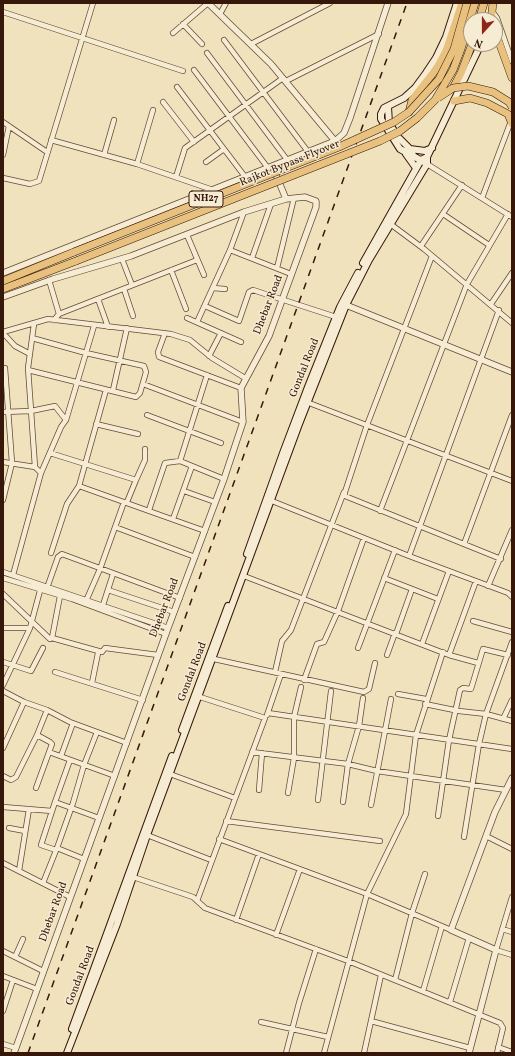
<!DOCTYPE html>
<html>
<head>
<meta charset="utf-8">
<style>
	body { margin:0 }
	#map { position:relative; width:515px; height:1056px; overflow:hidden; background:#efe2bc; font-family:Vollkorn,serif }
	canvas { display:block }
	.frame { position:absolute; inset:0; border:4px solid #37170a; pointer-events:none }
	.north { position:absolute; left:463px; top:12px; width:40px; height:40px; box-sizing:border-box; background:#f5ecd3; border:1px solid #a99783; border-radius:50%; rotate:201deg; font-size:11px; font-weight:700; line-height:16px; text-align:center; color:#37170a }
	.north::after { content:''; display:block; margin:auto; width:14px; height:18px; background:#8f2418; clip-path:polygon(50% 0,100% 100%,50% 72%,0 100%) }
</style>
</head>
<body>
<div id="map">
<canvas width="515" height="1056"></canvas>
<div class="frame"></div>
<div class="north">N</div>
</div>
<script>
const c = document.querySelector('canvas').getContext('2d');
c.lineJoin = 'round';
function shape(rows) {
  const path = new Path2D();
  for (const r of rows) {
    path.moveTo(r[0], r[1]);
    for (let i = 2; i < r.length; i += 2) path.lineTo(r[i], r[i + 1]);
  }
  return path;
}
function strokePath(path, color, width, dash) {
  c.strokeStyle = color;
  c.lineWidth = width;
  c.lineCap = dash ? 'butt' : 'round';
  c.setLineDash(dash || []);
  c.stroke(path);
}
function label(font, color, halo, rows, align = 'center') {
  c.font = font + ' Vollkorn,serif';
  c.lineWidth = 3;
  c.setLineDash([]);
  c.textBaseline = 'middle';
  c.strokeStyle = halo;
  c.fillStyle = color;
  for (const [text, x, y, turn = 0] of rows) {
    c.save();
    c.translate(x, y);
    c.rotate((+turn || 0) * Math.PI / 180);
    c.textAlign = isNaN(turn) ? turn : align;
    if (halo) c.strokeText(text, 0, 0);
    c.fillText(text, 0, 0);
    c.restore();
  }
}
const minor = shape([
	[492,11,497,18,512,61],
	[3,12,183,71],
	[220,14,226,3],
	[183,24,202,44],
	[173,33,208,3],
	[224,40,309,153],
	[251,44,330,3],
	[207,53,288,161],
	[194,70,268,168],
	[286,81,379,34],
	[177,87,246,178],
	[163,102,194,142],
	[3,122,47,152],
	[51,140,137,164,213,190],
	[3,155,9,126],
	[104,155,114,120],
	[206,162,224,149],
	[137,164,153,110],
	[427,164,512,217],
	[176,177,185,148,283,78],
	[3,178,30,184,39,181,93,3],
	[482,198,511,121],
	[443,214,489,245],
	[389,223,424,249,512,323],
	[187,235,204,275],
	[421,246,462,185],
	[230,250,291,274],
	[432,256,367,425,345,492,345,496,501,559],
	[252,258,271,204],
	[122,259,132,285],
	[277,268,294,198],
	[171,270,186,309],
	[49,280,59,314],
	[213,288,225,289],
	[124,289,133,316],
	[98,299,108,327],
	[491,304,512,273],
	[205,306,239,321,249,292,253,290,336,317],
	[187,318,241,342],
	[54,320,59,314,197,260],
	[197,322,230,250,244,212],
	[34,324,28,368,35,467],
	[3,332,48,319,171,334,190,340,212,358,245,378],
	[3,333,15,346,30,354],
	[165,333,158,352,159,357,241,388],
	[209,356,221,333],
	[28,370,136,397,140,393,146,372,144,366,86,353,32,338],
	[143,384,243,422],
	[113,390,127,328],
	[304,401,512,481],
	[3,412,31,411,55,406,66,420],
	[147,415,221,443],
	[96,424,138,434],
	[50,453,136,480,127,502],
	[180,461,207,375],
	[3,462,35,467,41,473],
	[136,480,145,460,145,449],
	[79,486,205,531],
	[184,491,215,502],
	[3,500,12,463,5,368],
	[272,501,409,556,508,593,512,597],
	[149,510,165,463,180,461,224,479],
	[380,511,467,284,508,214],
	[173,519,192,466],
	[115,527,195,557],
	[464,544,512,415],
	[51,553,67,504,79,486,106,390],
	[409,556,499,310],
	[3,572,168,628],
	[13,575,41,473,61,427,66,420,94,326],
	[244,576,449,655,478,663],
	[3,578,72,599,166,634],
	[384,578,438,599],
	[488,586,512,530],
	[47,588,58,557,62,554,180,598],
	[108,590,174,612],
	[3,594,50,639,52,638,60,596],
	[86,601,100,569,124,502],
	[103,605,113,574],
	[473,621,512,632],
	[3,628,30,628],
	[396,634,412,589],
	[52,638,102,652,105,648,158,655],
	[422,644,449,571],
	[358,648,395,550],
	[387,655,395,633],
	[449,655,476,581],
	[214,659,364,692,369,689,375,663],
	[3,662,31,671,43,648],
	[55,672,143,700],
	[275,672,282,641,291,630,344,492],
	[304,680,317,644,324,642,338,611,364,538],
	[92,683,98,653],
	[3,685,30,628,41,587],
	[3,691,24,702,47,710,70,722,127,743],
	[398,694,426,699],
	[197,696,265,718,197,901],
	[425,704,459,711,486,714,512,721],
	[268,713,512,749],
	[267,715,281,674],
	[503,719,512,700],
	[3,748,24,702],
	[49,752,115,776],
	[252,752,348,764,377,771,506,790],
	[61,756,73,723],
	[70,760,55,802,99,818],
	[170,774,235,798],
	[3,776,11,780,16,777,37,735,47,710],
	[36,788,52,744,50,742,37,735],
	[259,790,262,753],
	[288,793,294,758,294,717,301,687],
	[318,800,331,691],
	[55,802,41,845,56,850],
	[343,802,348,764,359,726,363,698],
	[371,805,391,699],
	[3,807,52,811],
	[438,816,449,740,460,690,463,688,471,689,483,649,508,655],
	[226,821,380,841],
	[9,828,25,831],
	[147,835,211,860],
	[486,836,512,849],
	[464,837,479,744,486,714,512,642],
	[219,839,367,894,451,930],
	[57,848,73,803,84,765,97,732],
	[3,863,70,897],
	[19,871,29,809],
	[130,876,193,897,205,908,348,961,500,1023,503,1028,497,1053],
	[43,883,57,848,84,859],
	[512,897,496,950,512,955],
	[236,920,259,854],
	[502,929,512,932],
	[276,935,300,869],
	[3,951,43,971],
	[15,957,23,939],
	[3,976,37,989],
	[395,980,412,913,425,874],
	[423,991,442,926],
	[450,1002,469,938],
	[3,1011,13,980],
	[371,1021,470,1048],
	[261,1022,328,1037],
	[3,1044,16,1048],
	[498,1047,512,1052],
	[286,1053,299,1003,316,949],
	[324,1053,367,894,406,814,416,735,443,652],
	[364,1053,381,975]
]);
const tertiary = shape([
	[208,3,271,64,335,141],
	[274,170,286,199],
	[3,273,335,141,344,133,350,118,388,3],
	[3,297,53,279,131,256,244,212,286,199,305,197,316,201,316,207,269,336,241,388,243,422,224,479,168,628,14,1053],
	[346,305,512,372],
	[469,1053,496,950,451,930,495,812,512,778]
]);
const secondary = shape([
	[388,107,389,123,398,137,410,149,413,155],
	[410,149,425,151,432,148],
	[406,154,416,168],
	[424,162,400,149,381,119,381,114,384,108,404,98,415,88,426,73,436,58,446,37,457,3],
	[363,263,421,160,427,157],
	[247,554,283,453,308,387,340,307,358,273],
	[182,730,228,606],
	[72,1029,172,756],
	[67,1053,117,924,147,835,299,424,346,305,369,260,427,164,427,157,481,44]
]);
const trunk = shape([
	[479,20,484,3],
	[491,20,493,3],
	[495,31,512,78],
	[453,88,461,73,472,44],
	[454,101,470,98,487,103,508,114,512,124],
	[409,112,412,100,437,68,446,51,462,3],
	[3,281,74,252],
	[3,289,76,261]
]);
strokePath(minor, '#654a36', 6);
strokePath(tertiary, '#654a36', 7);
strokePath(secondary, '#37170a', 8);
strokePath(trunk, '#37170a', 8);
strokePath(minor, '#f5ecd3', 4.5);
strokePath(tertiary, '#f5ecd3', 5.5);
strokePath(secondary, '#f5ecd3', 6);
strokePath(trunk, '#e8c17e', 7);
strokePath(shape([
	[28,1053,407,3]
]), '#37170a', 1.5, [7, 7]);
const trunkBridge = shape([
	[438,98,453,88,468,86,493,92,509,102,512,107],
	[74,252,339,147,394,122,409,112,439,79,454,49,467,3],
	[76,261,380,141,400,131,417,118,435,100,453,70,461,49,475,3]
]);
strokePath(trunkBridge, '#37170a', 8, []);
strokePath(trunkBridge, '#e8c17e', 7);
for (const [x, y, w] of [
	[206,199,34]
]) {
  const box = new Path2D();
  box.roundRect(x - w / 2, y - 8, w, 16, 3);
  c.fillStyle = '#f5ecd3';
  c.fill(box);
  strokePath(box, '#37170a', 1);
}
label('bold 10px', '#37170a', null, [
	["NH27",206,199]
]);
label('11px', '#37170a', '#f5ecd3', [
	["Rajkot Bypass Flyover",290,164,-22],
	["Dhebar Road",269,305,-69],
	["Gondal Road",305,368,-68],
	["Dhebar Road",165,608,-69],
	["Gondal Road",193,672,-69],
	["Dhebar Road",54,912,-70],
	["Gondal Road",81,976,-69]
]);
</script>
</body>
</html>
